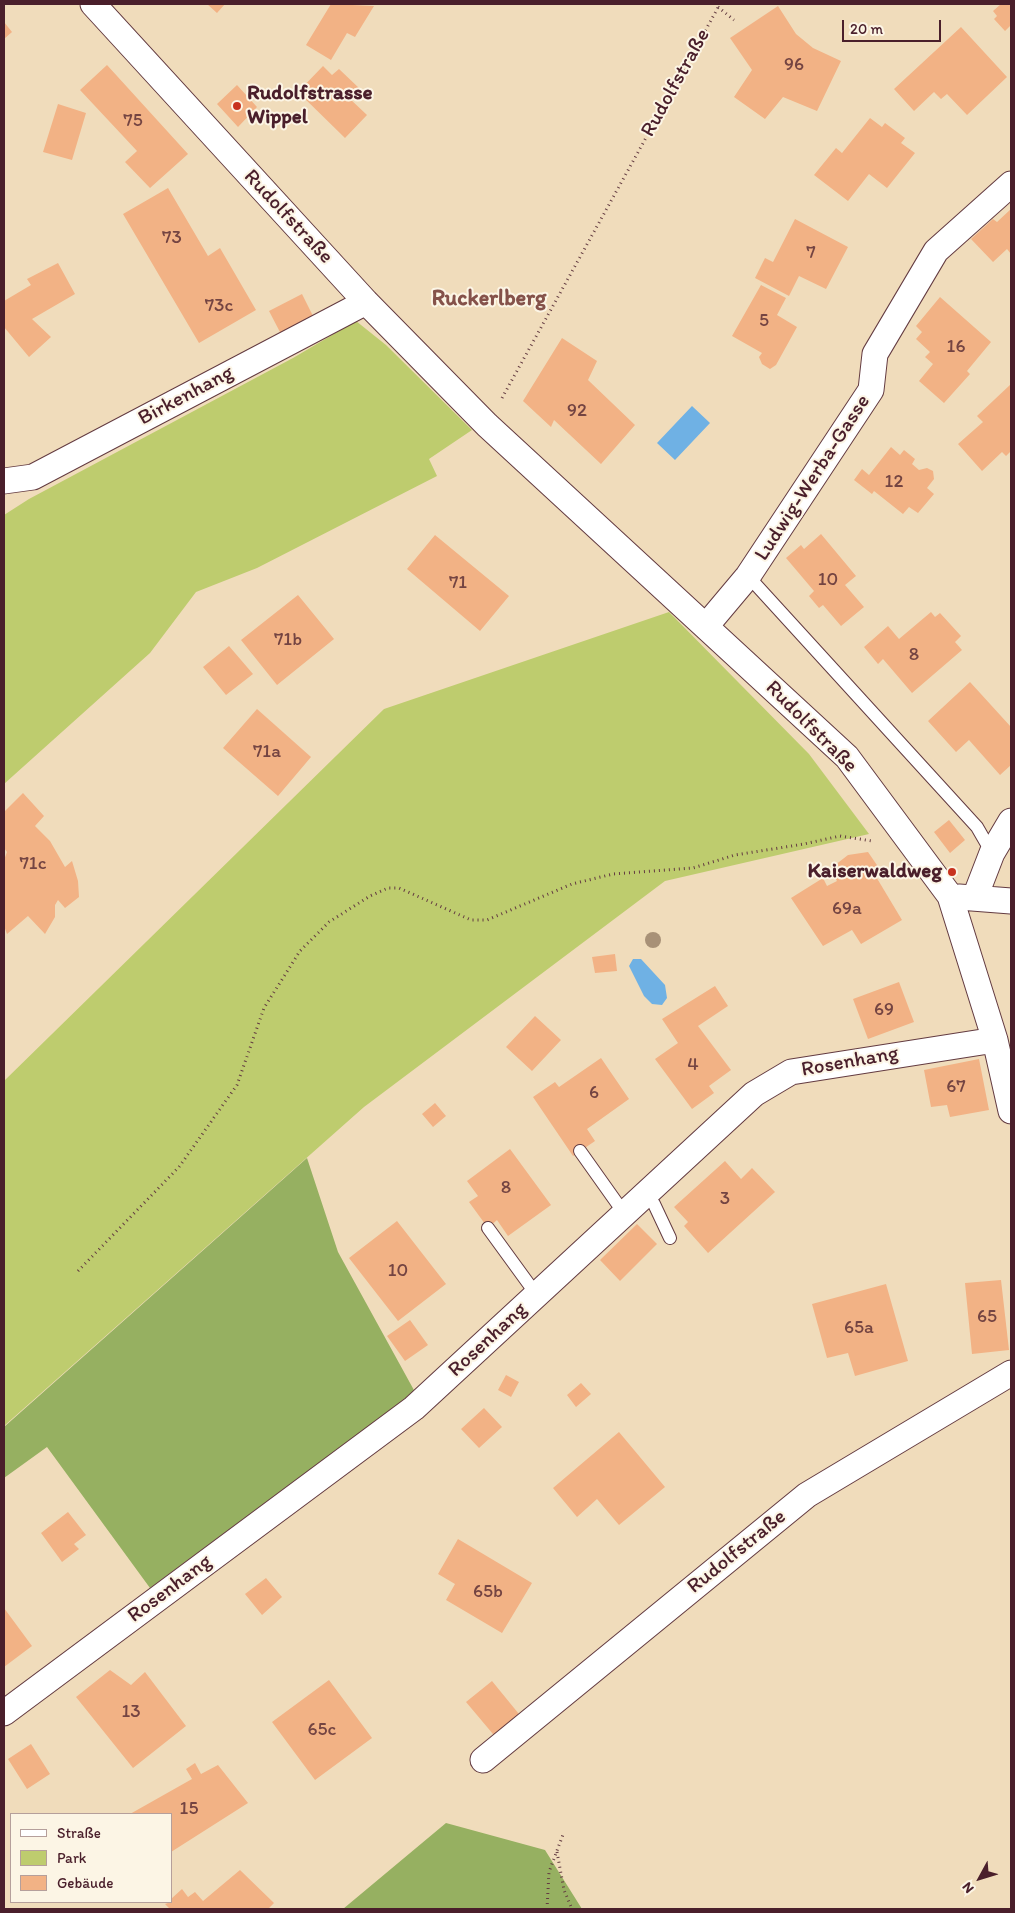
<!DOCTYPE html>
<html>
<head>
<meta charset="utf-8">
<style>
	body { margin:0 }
	#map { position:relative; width:1015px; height:1913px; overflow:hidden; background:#f0dcbb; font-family:Itim,sans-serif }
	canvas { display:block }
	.frame { position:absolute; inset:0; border:5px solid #4a1f2b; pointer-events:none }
	.legend { position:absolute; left:10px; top:1813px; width:162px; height:90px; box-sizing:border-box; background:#fcf5e5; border:1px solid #b59f9b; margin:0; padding:6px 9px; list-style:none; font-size:15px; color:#4a1f2b }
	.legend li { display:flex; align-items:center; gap:10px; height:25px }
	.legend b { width:25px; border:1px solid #b59f9b }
	.north { position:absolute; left:955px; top:1853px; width:50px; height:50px; -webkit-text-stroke:4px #fcf5e5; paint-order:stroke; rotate:231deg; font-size:14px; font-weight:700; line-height:20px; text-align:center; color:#4a1f2b }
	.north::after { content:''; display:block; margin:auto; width:18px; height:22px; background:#4a1f2b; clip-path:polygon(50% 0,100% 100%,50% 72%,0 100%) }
	.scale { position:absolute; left:842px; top:20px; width:99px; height:22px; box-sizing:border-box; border:2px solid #4a1f2b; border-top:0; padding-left:6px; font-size:15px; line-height:18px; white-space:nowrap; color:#4a1f2b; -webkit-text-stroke:4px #fcf5e5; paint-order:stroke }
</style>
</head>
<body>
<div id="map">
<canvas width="1015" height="1913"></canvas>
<div class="frame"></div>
<ul class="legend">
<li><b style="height:6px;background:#fff"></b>Straße</li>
<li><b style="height:14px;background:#becc6e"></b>Park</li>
<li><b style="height:14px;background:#f2b285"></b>Gebäude</li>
</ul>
<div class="north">N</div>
<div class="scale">20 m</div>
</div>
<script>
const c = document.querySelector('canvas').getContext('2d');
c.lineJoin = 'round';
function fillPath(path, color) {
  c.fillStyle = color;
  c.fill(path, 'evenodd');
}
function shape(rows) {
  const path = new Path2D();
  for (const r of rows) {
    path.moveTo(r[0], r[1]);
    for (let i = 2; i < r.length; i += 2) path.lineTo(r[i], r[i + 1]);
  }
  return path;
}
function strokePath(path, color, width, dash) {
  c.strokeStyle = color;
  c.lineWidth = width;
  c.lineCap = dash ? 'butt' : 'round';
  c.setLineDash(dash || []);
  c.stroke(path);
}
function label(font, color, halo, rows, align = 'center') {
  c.font = font + ' Itim,sans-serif';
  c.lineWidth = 4;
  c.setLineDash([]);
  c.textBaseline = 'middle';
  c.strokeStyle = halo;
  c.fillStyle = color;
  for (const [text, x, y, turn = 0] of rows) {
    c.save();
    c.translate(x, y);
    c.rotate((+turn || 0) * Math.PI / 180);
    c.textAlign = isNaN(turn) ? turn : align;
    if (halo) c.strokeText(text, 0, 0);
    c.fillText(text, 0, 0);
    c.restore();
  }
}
fillPath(shape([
	[356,321,386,345,472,430,429,459,437,476,257,568,196,592,150,653,4,784,4,515,29,499,293,358],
	[669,612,809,754,869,834,665,881,364,1107,4,1426,4,1081,384,709]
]), '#becc6e');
fillPath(shape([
	[307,1158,338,1252,415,1392,150,1588,47,1447,4,1478,4,1427],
	[446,1823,545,1850,582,1909,343,1909]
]), '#96b061');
fillPath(shape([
	[692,406,710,423,675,460,657,443],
	[633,959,641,959,665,985,667,998,662,1005,652,1004,644,996,629,966]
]), '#6fb1e4');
fillPath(shape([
	[207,4,225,4,217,13],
	[331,4,374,6,355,37,347,33,331,60,306,45],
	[1001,4,1011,4,1011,25,1005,31,994,19,997,16,993,11],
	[778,6,796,34,813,48,841,61,817,111,783,97,765,119,734,97,752,70,730,38],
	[4,22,12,32,4,39],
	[961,27,1007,77,967,115,947,94,941,99,934,92,914,111,894,89],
	[107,65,188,154,150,188,125,162,137,151,80,90],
	[323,66,332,75,339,69,359,88,349,98,367,115,345,138,298,92],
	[237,85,257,107,238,127,217,104],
	[58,104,86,113,72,160,43,152],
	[870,118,882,127,885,123,905,138,901,143,915,153,887,188,869,174,848,201,814,175,836,148,842,153],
	[168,188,208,256,220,248,256,310,199,343,123,214],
	[1011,209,1011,254,1007,249,993,262,971,239,993,219,997,222],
	[795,219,848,247,826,289,799,276,789,296,755,278,765,258,773,262],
	[58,263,75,294,32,319,51,337,29,357,4,327,4,301,31,285,27,279],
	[761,285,786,298,777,315,797,327,776,365,770,369,762,364,759,357,762,353,732,336],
	[302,294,314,318,281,334,269,311],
	[940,297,991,342,967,371,970,374,944,403,919,381,933,364,925,357,930,352,916,339,922,332,916,326],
	[562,338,597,361,588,380,635,425,601,464,554,420,551,427,523,401],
	[1011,384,1011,451,1006,456,1002,452,982,471,958,444,983,422,977,416],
	[891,447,900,455,904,450,915,459,912,464,919,470,927,468,933,471,934,479,927,488,934,494,918,513,909,507,903,514,874,491,872,494,854,480,862,469,869,475],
	[821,534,856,576,845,585,864,607,841,626,823,605,819,608,809,596,814,591,786,558,801,545,804,549],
	[435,535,509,596,480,631,407,569],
	[298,595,334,639,277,685,241,640],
	[931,612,935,617,940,613,961,636,955,642,962,650,912,693,883,659,878,664,864,647,888,626,899,639],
	[229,646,253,674,226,695,203,667],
	[970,682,1011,727,1011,765,1000,775,969,740,956,752,928,721],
	[257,709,311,757,278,796,223,748],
	[23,793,44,816,35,826,50,841,65,867,72,861,78,881,79,897,65,908,58,900,55,905,55,917,45,934,28,916,7,934,4,926,4,860,7,852,4,848,4,812],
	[949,820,965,840,950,853,934,832],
	[868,852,881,871,875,875,902,920,861,944,852,930,823,946,791,898,823,878,827,886,837,881,830,869,848,855],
	[615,954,617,971,595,973,592,957],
	[899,982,914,1022,868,1039,853,999],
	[715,986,728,1006,698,1026,731,1070,709,1086,714,1093,692,1109,655,1059,678,1043,662,1019],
	[535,1016,561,1040,532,1071,506,1047],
	[601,1058,629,1099,587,1129,595,1141,573,1156,533,1097,555,1082,559,1087],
	[979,1059,989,1110,950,1117,947,1105,931,1107,924,1070],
	[435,1103,446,1116,433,1127,422,1114],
	[510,1149,551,1205,508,1236,497,1220,488,1228,469,1202,478,1196,467,1181],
	[725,1161,741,1179,752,1168,775,1192,708,1253,684,1226,688,1222,674,1207],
	[397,1221,446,1284,398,1321,349,1258],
	[637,1224,657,1244,620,1281,600,1260],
	[1001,1280,1009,1350,972,1354,965,1283],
	[886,1284,908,1361,855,1376,848,1353,827,1358,812,1304],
	[410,1320,428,1345,405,1361,387,1336],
	[506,1375,519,1382,511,1397,498,1390],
	[581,1383,591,1394,576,1407,567,1395],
	[484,1408,502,1427,479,1448,461,1429],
	[619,1432,665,1487,619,1525,597,1499,577,1517,553,1488],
	[68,1512,86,1535,74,1544,79,1549,62,1562,41,1533],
	[458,1539,532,1583,502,1633,446,1600,455,1584,438,1574],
	[266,1578,282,1597,262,1615,245,1594],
	[4,1608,32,1646,4,1667],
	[110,1670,131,1685,145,1672,186,1726,133,1768,76,1697],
	[329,1680,372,1738,315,1780,272,1722],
	[492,1681,523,1719,498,1740,466,1702],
	[31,1744,50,1774,27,1789,8,1759],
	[195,1763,201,1774,218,1765,248,1803,171,1852,171,1814,130,1814,192,1779,186,1769],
	[240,1870,274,1903,268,1909,170,1909,165,1904,171,1902,171,1899,182,1889,188,1897,195,1892,203,1901]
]), '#f2b285');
const service = shape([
	[748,576,977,827,992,853],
	[580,1151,624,1213],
	[645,1193,654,1204,670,1238],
	[488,1228,536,1294]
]);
const minor = shape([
	[93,4,366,302,487,425,847,757,950,896,995,1040,1011,1111],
	[4,481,33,477,366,302],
	[706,626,748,576,871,390,875,354,936,251,1011,184],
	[959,897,1011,901],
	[975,897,992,853,1011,821],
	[4,1713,414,1408,754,1094,791,1072,995,1040],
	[483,1760,807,1495,1011,1373]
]);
strokePath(service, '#633b41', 14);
strokePath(minor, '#633b41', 27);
strokePath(shape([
	[718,7,734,20],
	[502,398,720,4],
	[78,1271,179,1167,237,1085,264,1008,300,951,329,922,370,896,388,888,399,888,471,920,487,920,572,884,613,874,693,868,735,855,804,844,840,836,872,841],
	[557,1852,564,1890,572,1909],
	[547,1909,549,1872,564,1832]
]), '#633b41', 3, [1, 4]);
strokePath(service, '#fff', 12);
strokePath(minor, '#fff', 25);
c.fillStyle = '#a89177';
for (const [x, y] of [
	[653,940]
]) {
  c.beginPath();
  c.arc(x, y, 8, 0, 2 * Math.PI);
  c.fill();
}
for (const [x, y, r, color] of [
	[237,106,5,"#c8321e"],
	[952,872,5,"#c8321e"]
]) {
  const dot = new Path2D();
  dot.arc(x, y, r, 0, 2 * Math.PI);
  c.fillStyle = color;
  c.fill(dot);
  strokePath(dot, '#fcf5e5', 2);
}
label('19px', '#744442', null, [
	["96",794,65],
	["75",133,121],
	["73",172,238],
	["7",811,253],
	["73c",219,306],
	["5",764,321],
	["16",956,347],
	["92",577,411],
	["12",894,482],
	["10",828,580],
	["71",458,583],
	["71b",288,640],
	["8",914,655],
	["71a",267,752],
	["71c",33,864],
	["69a",847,909],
	["69",884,1010],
	["4",693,1065],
	["67",956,1087],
	["6",594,1093],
	["8",506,1188],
	["3",725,1199],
	["10",398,1271],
	["65",987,1317],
	["65a",859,1328],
	["65b",488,1592],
	["13",131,1712],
	["65c",322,1730],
	["15",189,1809]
]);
label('21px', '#4a1f2b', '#fcf5e5', [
	["Rudolfstraße",676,83,-61],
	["Rudolfstraße",288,217,47],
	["Birkenhang",186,396,-28],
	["Ludwig-Werba-Gasse",813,478,-57],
	["Rudolfstraße",811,727,45],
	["Rosenhang",850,1062,-10],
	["Rosenhang",488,1340,-43],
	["Rudolfstraße",737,1552,-39],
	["Rosenhang",170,1589,-37]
]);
label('bold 21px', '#4a1f2b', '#fcf5e5', [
	["Rudolfstrasse",247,94],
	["Wippel",247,118],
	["Kaiserwaldweg",942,872,"right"]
], 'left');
label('bold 22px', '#85524a', '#fcf5e5', [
	["Ruckerlberg",489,299]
]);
</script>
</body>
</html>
